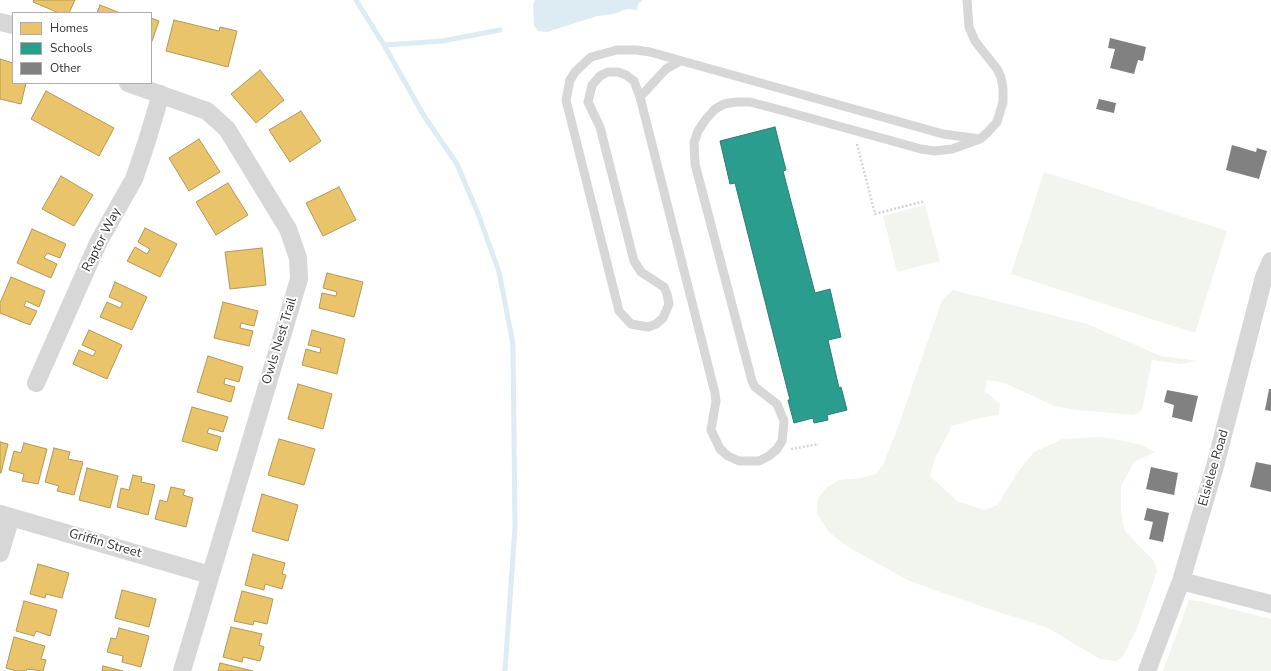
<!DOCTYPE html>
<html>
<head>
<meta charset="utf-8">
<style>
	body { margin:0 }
	#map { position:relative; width:1271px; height:671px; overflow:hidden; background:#fff; font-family:"Nunito Sans",sans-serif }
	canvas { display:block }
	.legend { position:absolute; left:12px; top:12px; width:140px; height:72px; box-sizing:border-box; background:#fff; border:1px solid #adadad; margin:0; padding:5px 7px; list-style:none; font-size:12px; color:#333 }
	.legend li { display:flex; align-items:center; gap:8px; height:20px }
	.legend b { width:20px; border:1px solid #adadad }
</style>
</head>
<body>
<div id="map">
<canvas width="1271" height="671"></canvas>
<ul class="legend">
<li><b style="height:11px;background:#e9c46a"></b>Homes</li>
<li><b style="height:11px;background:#2a9d8f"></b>Schools</li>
<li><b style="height:11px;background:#818181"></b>Other</li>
</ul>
</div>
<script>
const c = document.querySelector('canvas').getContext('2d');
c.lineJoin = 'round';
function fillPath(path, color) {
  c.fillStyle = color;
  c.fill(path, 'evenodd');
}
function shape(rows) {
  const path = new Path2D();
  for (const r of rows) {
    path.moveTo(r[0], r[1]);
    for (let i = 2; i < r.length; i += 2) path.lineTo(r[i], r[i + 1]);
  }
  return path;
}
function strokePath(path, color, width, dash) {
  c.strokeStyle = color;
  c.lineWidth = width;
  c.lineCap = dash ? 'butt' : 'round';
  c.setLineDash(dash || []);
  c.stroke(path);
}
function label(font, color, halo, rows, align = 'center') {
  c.font = font + ' "Nunito Sans",sans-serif';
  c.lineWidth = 4;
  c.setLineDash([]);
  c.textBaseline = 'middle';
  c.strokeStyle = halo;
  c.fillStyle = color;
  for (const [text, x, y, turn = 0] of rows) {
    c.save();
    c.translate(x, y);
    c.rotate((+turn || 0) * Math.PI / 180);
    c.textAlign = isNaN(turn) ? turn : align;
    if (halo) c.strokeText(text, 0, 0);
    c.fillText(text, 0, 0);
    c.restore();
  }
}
fillPath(shape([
	[1044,172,1227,231,1195,333,1011,274],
	[925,205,940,261,897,272,883,216],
	[953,290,1087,324,1161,356,1199,361,1180,364,1152,360,1142,410,1134,415,1078,410,1054,406,1005,383,987,380,985,391,1000,404,999,415,979,418,952,426,935,458,930,476,957,501,984,510,998,505,1017,473,1034,452,1063,439,1101,437,1139,444,1155,452,1134,462,1121,486,1121,513,1125,531,1153,560,1157,571,1138,626,1122,658,1115,661,1100,659,1046,627,992,610,909,581,845,545,829,532,817,514,818,498,826,488,839,480,861,478,876,474,883,465,898,427,942,300],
	[1189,600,1203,602,1271,619,1271,671,1163,671]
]), '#f1f5ed');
fillPath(shape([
	[535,0,643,0,638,4,637,10,627,9,614,14,597,16,547,32,538,31,534,25,533,5]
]), '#ddebf3');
const homes = shape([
	[34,0,75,0,69,13,59,13,33,2,34,0],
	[100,5,120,13,97,13,100,5],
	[151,18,159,21,151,44,151,18],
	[174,20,219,31,220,27,237,31,228,67,166,51,174,20],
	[0,59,13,63,13,83,26,83,21,104,0,99,0,59],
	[260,70,284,100,256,123,231,94,260,70],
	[46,91,114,128,99,156,31,119,46,91],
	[301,111,321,141,290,162,269,130,301,111],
	[199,139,220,172,189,191,169,158,199,139],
	[61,176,93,195,74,226,42,209,61,176],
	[228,183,248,215,216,235,196,202,228,183],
	[339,187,356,220,323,236,306,203,339,187],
	[145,228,177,244,160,277,127,261,135,247,147,254,150,249,138,242,145,228],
	[32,229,66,244,60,258,47,253,44,258,57,264,51,278,17,263,32,229],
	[262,248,266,285,230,289,225,252,262,248],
	[327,273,363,282,354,317,319,308,322,293,336,296,337,292,323,288,327,273],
	[11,277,45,291,39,307,26,301,24,306,37,311,30,325,0,313,0,303,11,277],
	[115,282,147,297,132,330,100,317,107,302,120,308,123,303,109,297,115,282],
	[223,302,258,311,254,326,241,323,240,328,253,331,249,346,214,338,223,302],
	[89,330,122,345,107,379,73,364,79,350,93,356,96,351,82,345,89,330],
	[312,330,345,339,337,374,302,365,306,349,320,353,321,348,308,345,312,330],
	[208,356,243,367,239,382,225,378,224,384,235,387,231,402,197,392,208,356],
	[298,384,332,394,323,429,288,419,298,384],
	[192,407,228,417,223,432,209,428,207,433,221,437,217,451,182,441,192,407],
	[279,439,315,449,304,485,268,475,279,439],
	[0,442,8,444,1,473,0,473,0,442],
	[24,443,47,449,38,484,22,481,24,474,9,470,14,451,21,453,24,443],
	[54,448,70,452,68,459,83,462,74,495,57,491,59,486,45,482,54,448],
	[87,468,118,476,110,508,79,500,87,468],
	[133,475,142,477,141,482,155,485,148,515,117,507,121,488,129,490,133,475],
	[171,487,185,490,183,495,193,498,186,527,155,519,160,500,167,502,171,487],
	[262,494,298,505,288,541,252,531,262,494],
	[253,554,285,563,282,574,286,575,282,589,265,584,264,590,245,585,253,554],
	[38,564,69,573,62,598,46,594,45,598,30,594,38,564],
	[122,590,156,599,149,627,115,618,122,590],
	[242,591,273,599,267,624,254,621,253,625,234,621,242,591],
	[24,601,57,610,50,636,36,631,34,636,16,631,24,601],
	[231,627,262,634,259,645,264,647,260,661,243,657,242,662,223,657,231,627],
	[119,628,149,636,141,667,122,662,123,656,107,652,111,638,116,639,119,628],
	[14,637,45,646,41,659,46,660,43,671,27,669,26,671,16,671,6,668,14,637],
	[220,663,253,671,218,671,220,663],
	[103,666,123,671,102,671,103,666]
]);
fillPath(homes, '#e9c46a');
strokePath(homes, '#b2985a', 1);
const schools = shape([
	[775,127,786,170,783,171,815,293,830,289,841,337,828,340,839,388,841,387,847,410,827,415,828,420,814,423,813,418,794,423,788,400,790,400,735,183,730,184,720,141,775,127]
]);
fillPath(schools, '#2a9d8f');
strokePath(schools, '#2d7d73', 1);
strokePath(shape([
	[356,0,384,45,424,116,457,164,479,216,499,272,513,344,515,527,505,671],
	[384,45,442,41,500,30]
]), '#ddebf3', 5);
fillPath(shape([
	[1110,38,1146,47,1143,61,1138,60,1134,74,1110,68,1115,49,1108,48],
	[1099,99,1116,103,1114,113,1096,109],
	[1232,145,1256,152,1257,148,1267,151,1259,179,1226,170],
	[1269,389,1271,389,1271,411,1265,410],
	[1167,390,1198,396,1192,422,1172,417,1174,405,1164,402],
	[1256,462,1271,465,1271,492,1250,487],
	[1151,467,1178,473,1174,495,1146,489],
	[1147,508,1169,513,1163,542,1149,539,1153,522,1144,520]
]), '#818181');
strokePath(shape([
	[857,144,875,214,925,201],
	[791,449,819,444]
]), '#d6d6d6', 2.5, [2, 2]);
strokePath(shape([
	[967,0,969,27,975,41,997,69,1001,77,1003,88,1003,102,997,122,988,132,980,139,952,149,935,151,921,149,788,112,750,102,736,102,724,104,715,109,706,119,698,131,694,143,695,164,752,381,755,387,777,404,784,421,782,441,777,449,769,456,759,461,739,461,728,456,720,449,711,430,716,401,715,393,640,97,634,81,626,75,618,72,608,72,600,76,592,85,588,102,600,127,634,261,641,272,664,287,667,294,669,304,663,318,656,324,648,327,631,324,619,311,566,100,570,80,575,72,591,57,617,50,636,50,650,52,943,134,980,139],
	[640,97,666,69,680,61]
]), '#d7d7d7', 9);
strokePath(shape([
	[0,22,13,25],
	[128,83,207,111,227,129,288,229,298,258,299,279,182,671],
	[36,383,99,241,134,179,146,144,161,94],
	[0,514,210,575],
	[0,553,11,517],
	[1181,581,1271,604],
	[1147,671,1181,581,1215,466,1264,277,1271,261]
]), '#d7d7d7', 18);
label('13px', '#333', '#fff', [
	["Raptor Way",102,240,-63],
	["Owls Nest Trail",280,341,-73],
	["Elsielee Road",1214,468,-74],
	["Griffin Street",105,544,16]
]);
</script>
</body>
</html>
